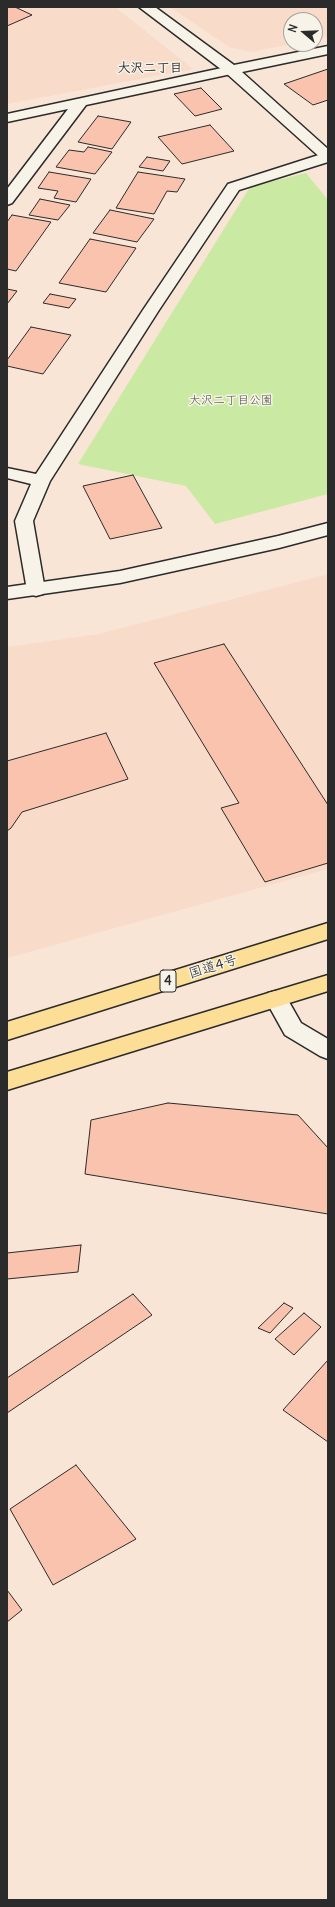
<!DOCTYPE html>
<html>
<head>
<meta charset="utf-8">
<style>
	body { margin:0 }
	#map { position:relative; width:335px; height:1907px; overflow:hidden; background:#f8e5d6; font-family:Delius,sans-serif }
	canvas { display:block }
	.frame { position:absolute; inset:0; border:8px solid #2b2b2b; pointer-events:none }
	.north { position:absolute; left:283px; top:12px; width:40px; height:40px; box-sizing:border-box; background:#f7f3e8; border:1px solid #a5a39c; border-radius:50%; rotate:289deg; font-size:11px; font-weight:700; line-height:16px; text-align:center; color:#2b2b2b }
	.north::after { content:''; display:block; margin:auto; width:14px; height:18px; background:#2b2b2b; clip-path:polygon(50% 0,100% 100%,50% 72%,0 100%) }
</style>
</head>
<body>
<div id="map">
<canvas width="335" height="1907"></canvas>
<div class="frame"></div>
<div class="north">N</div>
</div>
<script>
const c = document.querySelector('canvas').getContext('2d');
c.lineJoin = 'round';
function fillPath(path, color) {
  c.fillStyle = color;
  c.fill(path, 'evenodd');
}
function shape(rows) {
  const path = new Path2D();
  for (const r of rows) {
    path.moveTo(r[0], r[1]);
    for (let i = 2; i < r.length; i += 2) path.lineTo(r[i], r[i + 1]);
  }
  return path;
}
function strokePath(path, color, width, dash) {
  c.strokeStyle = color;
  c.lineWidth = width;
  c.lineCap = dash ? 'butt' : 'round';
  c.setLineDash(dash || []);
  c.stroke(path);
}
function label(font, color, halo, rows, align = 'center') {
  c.font = font + ' Delius,"Klee One",sans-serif';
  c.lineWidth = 3;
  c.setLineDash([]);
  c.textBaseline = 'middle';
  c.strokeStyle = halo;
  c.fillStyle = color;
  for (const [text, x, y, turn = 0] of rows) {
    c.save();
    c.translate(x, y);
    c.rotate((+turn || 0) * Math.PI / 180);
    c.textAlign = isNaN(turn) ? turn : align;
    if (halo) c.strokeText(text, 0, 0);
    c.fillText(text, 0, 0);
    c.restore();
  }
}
fillPath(shape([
	[7,7,115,7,193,69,7,104],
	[170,7,328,7,328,37,315,39,315,20,291,20,292,44,251,52,229,47],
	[328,574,328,869,7,958,7,647,99,634]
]), '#f9dbca');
fillPath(shape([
	[306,173,328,200,328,494,215,524,186,486,78,464,250,187]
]), '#caeaa3');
const building = shape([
	[7,7,15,7,32,15,7,26,7,7],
	[328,69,328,100,313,105,284,84,328,69],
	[201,88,222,109,195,116,174,94,201,88],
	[98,116,131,122,112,149,78,142,98,116],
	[210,125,234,151,182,164,158,137,210,125],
	[88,147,112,152,95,174,56,167,69,150,84,152,88,147],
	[147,157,170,161,163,171,139,167,147,157],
	[49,172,91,179,76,202,54,198,58,191,38,188,49,172],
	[138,172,185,179,177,192,167,191,154,214,116,208,138,172],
	[40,199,70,205,58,220,29,215,40,199],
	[110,210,154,219,137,242,93,233,110,210],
	[12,215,51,222,16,271,7,269,7,222,12,215],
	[90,239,136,248,106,292,59,283,90,239],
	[7,289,17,291,7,304,7,289],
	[50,294,76,299,69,308,43,303,50,294],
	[31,327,71,335,43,374,7,366,7,360,31,327],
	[133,475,162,528,110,539,83,486,133,475],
	[224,644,328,805,328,863,265,882,221,808,239,803,154,663,224,644],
	[106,733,128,779,22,812,11,828,7,831,7,761,106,733],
	[168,1103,298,1115,328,1148,328,1214,85,1174,91,1120,168,1103],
	[81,1245,78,1272,7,1279,7,1253,81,1245],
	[133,1294,152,1315,7,1413,7,1378,133,1294],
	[284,1303,293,1308,270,1333,258,1328,284,1303],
	[304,1313,321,1327,294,1355,275,1339,304,1313],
	[328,1360,328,1442,283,1410,328,1360],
	[76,1465,136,1539,53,1585,10,1509,76,1465],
	[7,1590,22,1610,7,1622,7,1590]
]);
fillPath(building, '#fac3ad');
strokePath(building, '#2b2b2b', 1);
const street = shape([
	[231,66,236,67,238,70,236,73,86,105,12,203,7,205,7,189,68,109,7,122,7,114,231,66],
	[328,152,328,162,239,190,159,310,50,481,33,521,45,590,43,594,36,596,29,594,27,590,15,521,31,484,7,478,7,468,36,474,143,310,228,184,328,152],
	[276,991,284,993,301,1023,328,1039,328,1059,320,1056,285,1035,265,999,268,993,276,991]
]);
const secondary = shape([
	[139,7,155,7,234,65,328,46,328,54,242,72,328,149,328,162,323,160,226,73,139,7],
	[328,523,328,535,279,548,120,583,7,599,7,587,120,571,278,536,328,523]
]);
const highway = shape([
	[328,923,328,939,7,1040,7,1022,328,923],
	[328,975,328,991,7,1090,7,1072,328,975]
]);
strokePath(street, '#2b2b2b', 3);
strokePath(secondary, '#2b2b2b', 3);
strokePath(highway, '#2b2b2b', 3);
fillPath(street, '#f7f3e8');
fillPath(secondary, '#f7f3e8');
fillPath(highway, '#fcde96');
label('12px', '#4b5143', '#f7f3e8', [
	["大沢二丁目公園",231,401]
]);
label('bold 13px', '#2b2b2b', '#f7f3e8', [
	["大沢二丁目",150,68]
]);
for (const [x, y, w] of [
	[168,981,16]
]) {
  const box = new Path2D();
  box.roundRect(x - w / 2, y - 11, w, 22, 3);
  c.fillStyle = '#f7f3e8';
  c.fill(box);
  strokePath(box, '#2b2b2b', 1);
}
label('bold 13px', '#2b2b2b', null, [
	["4",168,981]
]);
label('14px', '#2b2b2b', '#f7f3e8', [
	["国道4号",213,967,-17]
]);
</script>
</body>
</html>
